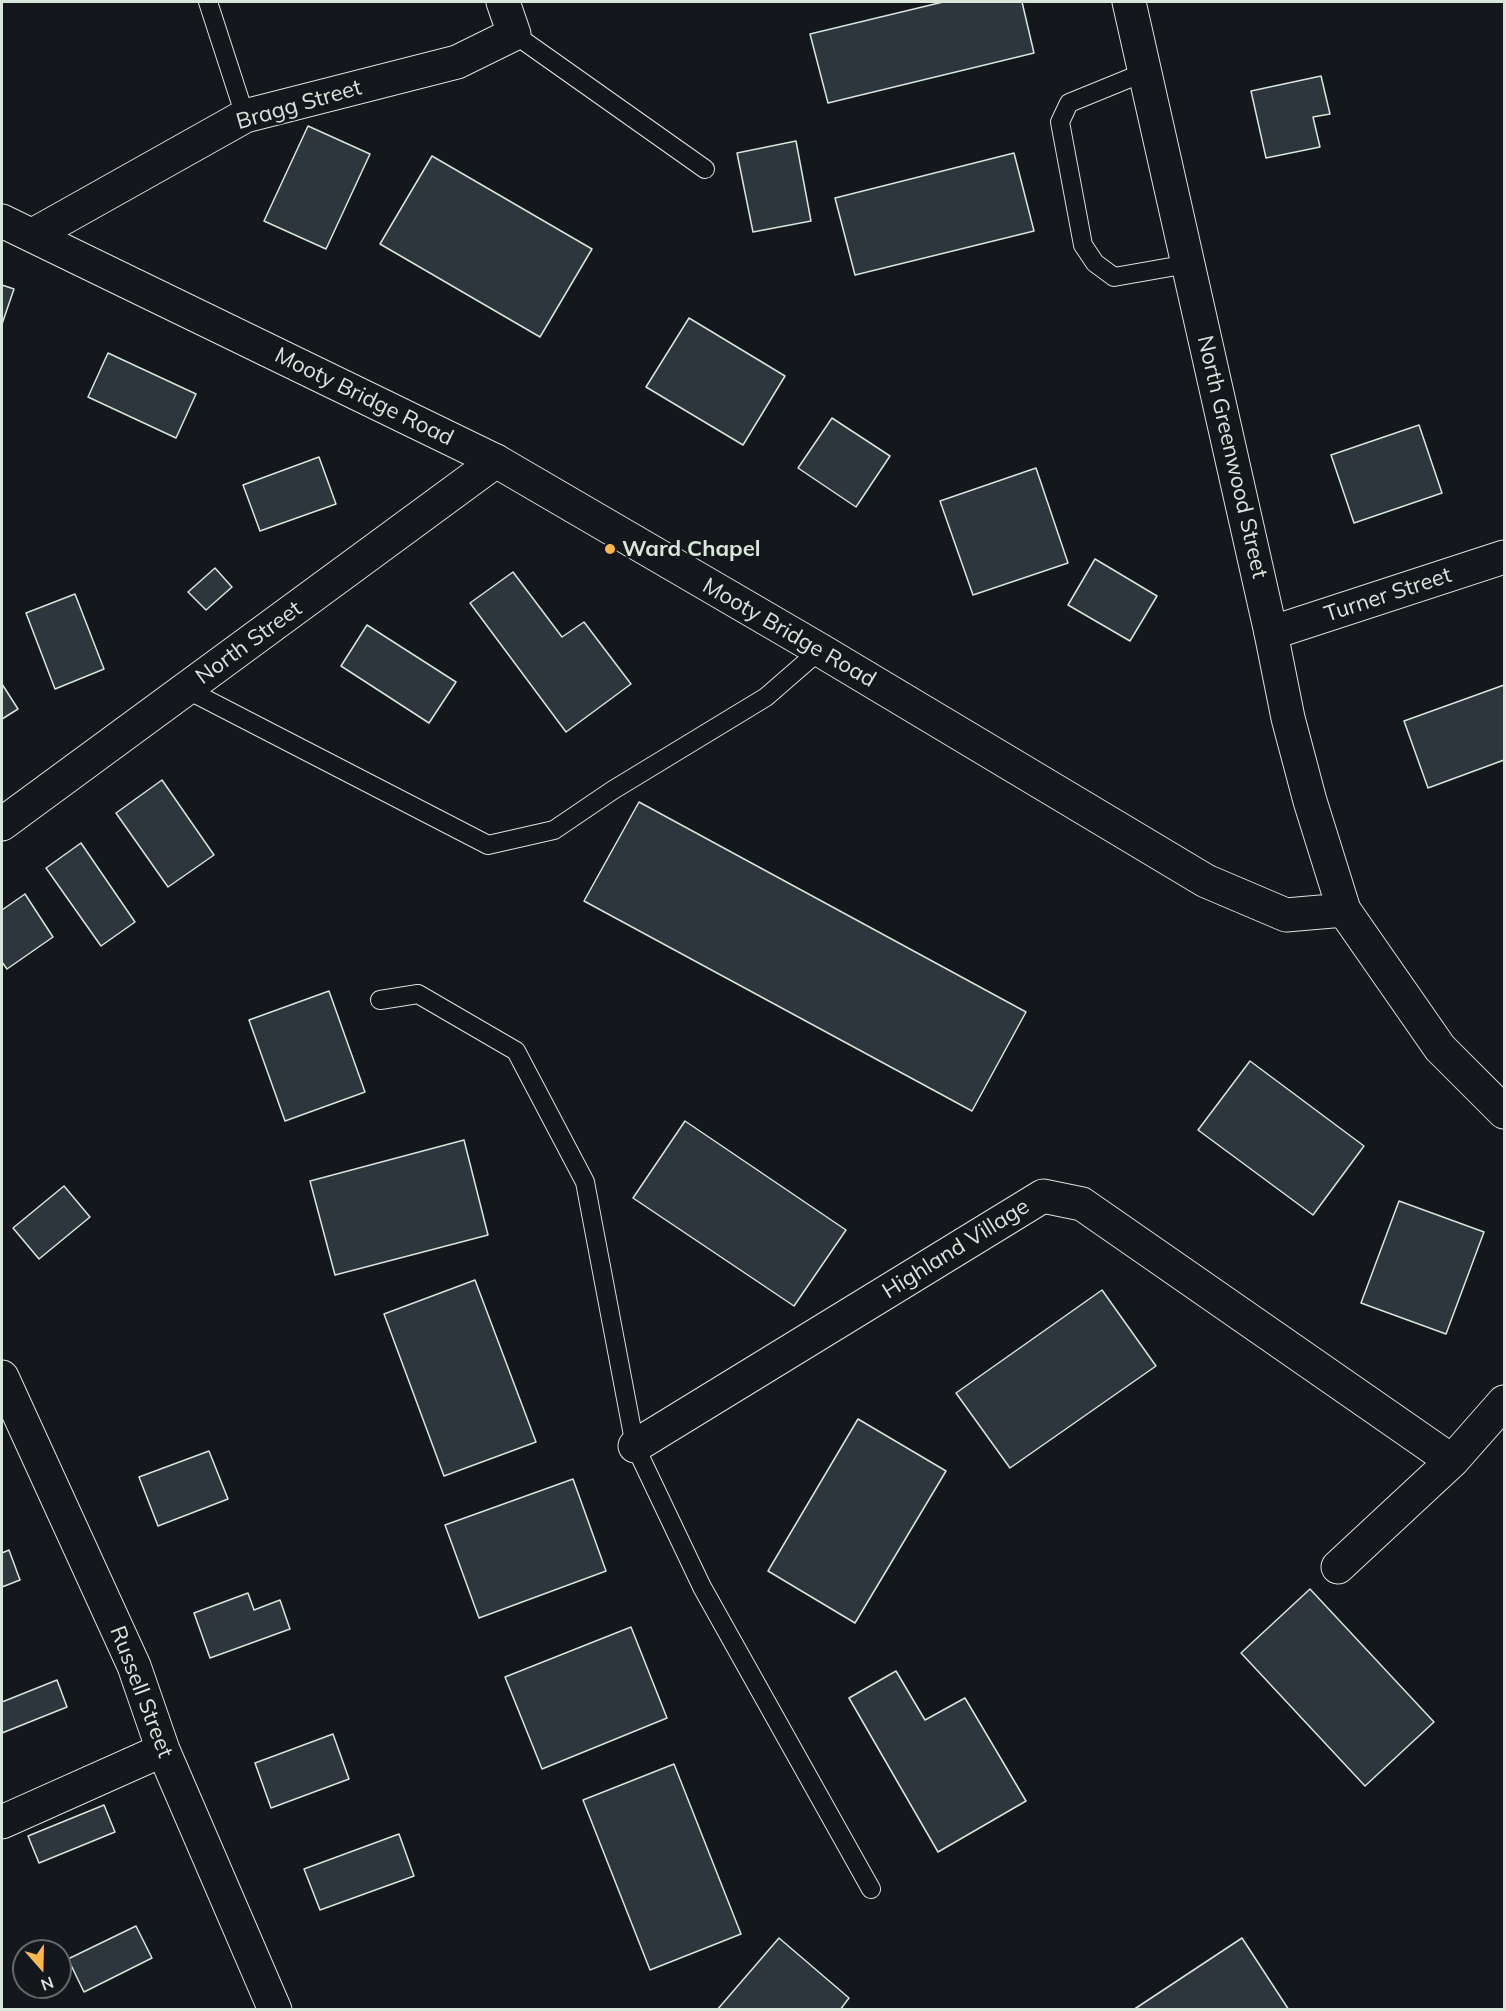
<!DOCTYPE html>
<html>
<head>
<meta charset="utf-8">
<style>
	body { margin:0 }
	#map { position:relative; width:1506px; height:2011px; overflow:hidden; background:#14181c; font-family:Mulish,sans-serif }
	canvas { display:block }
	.frame { position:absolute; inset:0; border:3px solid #d8e6dc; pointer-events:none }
	.north { position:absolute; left:12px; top:1939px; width:60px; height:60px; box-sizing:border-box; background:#14181c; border:2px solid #626a69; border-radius:50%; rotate:160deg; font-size:16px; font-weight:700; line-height:24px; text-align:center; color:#d8e6dc }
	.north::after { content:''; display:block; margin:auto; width:21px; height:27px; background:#ffb74d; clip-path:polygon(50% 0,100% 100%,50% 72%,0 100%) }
</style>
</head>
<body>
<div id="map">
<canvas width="1506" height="2011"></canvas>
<div class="frame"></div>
<div class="north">N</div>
</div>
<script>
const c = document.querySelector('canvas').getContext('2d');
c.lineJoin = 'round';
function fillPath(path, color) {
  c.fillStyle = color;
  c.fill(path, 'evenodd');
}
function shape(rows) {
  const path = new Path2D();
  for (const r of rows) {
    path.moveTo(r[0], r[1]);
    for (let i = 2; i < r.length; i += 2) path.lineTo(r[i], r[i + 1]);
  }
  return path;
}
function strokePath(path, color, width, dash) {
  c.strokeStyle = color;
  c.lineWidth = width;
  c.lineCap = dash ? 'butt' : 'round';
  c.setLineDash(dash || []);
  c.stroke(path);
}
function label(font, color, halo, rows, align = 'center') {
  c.font = font + ' Mulish,sans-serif';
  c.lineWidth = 4.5;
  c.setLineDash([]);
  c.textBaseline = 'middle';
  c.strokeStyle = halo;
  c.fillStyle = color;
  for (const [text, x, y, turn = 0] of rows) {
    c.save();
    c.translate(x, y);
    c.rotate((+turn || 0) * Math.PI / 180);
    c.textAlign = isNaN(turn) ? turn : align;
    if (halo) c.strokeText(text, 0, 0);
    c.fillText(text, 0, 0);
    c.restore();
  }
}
const building = shape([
	[943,2,1022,2,1034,53,828,103,810,34,943,2],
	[1321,76,1330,114,1313,117,1320,147,1266,158,1251,91,1321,76],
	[308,126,370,154,326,249,264,221,308,126],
	[796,141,811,221,753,232,737,153,796,141],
	[1014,153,1034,231,855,275,835,198,1014,153],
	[432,156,592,249,540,337,380,244,432,156],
	[2,285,14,289,2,324,2,285],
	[689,318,785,376,743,445,646,387,689,318],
	[108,353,196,394,176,438,88,397,108,353],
	[832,418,890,456,856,507,798,468,832,418],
	[1419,425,1442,493,1354,523,1331,455,1419,425],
	[319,457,336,504,260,531,243,485,319,457],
	[1036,468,1068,563,973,595,940,501,1036,468],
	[1095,559,1157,596,1130,641,1068,605,1095,559],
	[215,568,232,587,206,610,188,592,215,568],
	[513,572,562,637,584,622,631,684,566,732,470,603,513,572],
	[75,594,104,669,55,689,26,613,75,594],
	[367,625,456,682,429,723,341,666,367,625],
	[2,684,18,709,2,719,2,684],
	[1504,685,1504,760,1428,788,1404,721,1504,685],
	[162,780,214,855,168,887,116,813,162,780],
	[639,802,1026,1012,972,1111,584,901,639,802],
	[81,843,135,922,101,946,46,868,81,843],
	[25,894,53,937,7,969,2,962,2,910,25,894],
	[329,991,365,1092,285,1121,249,1020,329,991],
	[1250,1061,1364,1146,1313,1215,1198,1130,1250,1061],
	[685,1121,846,1230,794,1306,633,1198,685,1121],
	[464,1140,488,1235,335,1275,310,1181,464,1140],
	[64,1186,90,1217,39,1259,13,1228,64,1186],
	[1399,1201,1484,1232,1446,1334,1361,1303,1399,1201],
	[475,1280,536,1442,444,1476,384,1314,475,1280],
	[1102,1290,1156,1366,1010,1468,956,1393,1102,1290],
	[858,1419,946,1471,855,1623,768,1571,858,1419],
	[209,1451,228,1499,158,1526,139,1477,209,1451],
	[573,1479,606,1571,479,1618,445,1525,573,1479],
	[9,1550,20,1580,2,1587,2,1553,9,1550],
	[1310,1589,1434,1722,1365,1786,1241,1653,1310,1589],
	[248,1593,254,1610,280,1600,290,1629,210,1658,194,1613,248,1593],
	[631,1627,667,1718,542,1769,505,1677,631,1627],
	[896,1671,925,1720,965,1698,1026,1801,938,1852,849,1698,896,1671],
	[57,1680,67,1707,2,1733,2,1702,57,1680],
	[333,1734,349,1779,271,1808,255,1763,333,1734],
	[674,1764,741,1934,650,1970,583,1800,674,1764],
	[104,1805,115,1832,39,1863,28,1836,104,1805],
	[399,1834,414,1876,320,1910,304,1869,399,1834],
	[136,1926,152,1958,84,1992,68,1959,136,1926],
	[779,1938,849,1998,840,2010,717,2010,779,1938],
	[1242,1938,1289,2010,1133,2010,1242,1938]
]);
fillPath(building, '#2c363c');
strokePath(building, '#d8e6dc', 1.5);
const lane = shape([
	[208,2,245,116],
	[514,34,705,169],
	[1145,72,1069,103,1060,122,1083,245,1095,263,1114,277,1188,264],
	[186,689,488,845,554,830,613,790,766,697,820,650],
	[380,1000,418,994,516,1051,585,1182,635,1446,702,1587,871,1889]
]);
const street = shape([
	[33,235,245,116,457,62,514,34,503,2],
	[1271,633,1504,557],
	[2,824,496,461],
	[2,1377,134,1666,163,1750,275,2010],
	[635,1446,1043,1196,1082,1204,1452,1461],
	[1338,1567,1452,1461,1504,1402],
	[2,1822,163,1750]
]);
const secondary = shape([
	[1129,2,1271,633,1288,718,1310,801,1344,910,1440,1048,1504,1112],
	[2,221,496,461,820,650,1206,881,1286,915,1344,910]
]);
strokePath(lane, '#d8e6dc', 20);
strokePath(street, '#d8e6dc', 35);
strokePath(secondary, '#d8e6dc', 35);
strokePath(lane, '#14181c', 18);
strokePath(street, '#14181c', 33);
strokePath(secondary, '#14181c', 33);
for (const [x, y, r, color] of [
	[610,549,6,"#ffb74d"]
]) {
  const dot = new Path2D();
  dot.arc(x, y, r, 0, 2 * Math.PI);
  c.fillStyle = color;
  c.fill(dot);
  strokePath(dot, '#14181c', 2);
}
label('22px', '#d8e6dc', '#14181c', [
	["Bragg Street",299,105,-16],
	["Mooty Bridge Road",364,397,26],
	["North Greenwood Street",1232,457,77],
	["Turner Street",1388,595,-18],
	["Mooty Bridge Road",789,633,30],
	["North Street",249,643,-36],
	["Highland Village",956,1249,-32],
	["Russell Street",141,1692,69]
]);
label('bold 22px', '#d8e6dc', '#14181c', [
	["Ward Chapel",622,549]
], 'left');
</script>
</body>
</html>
